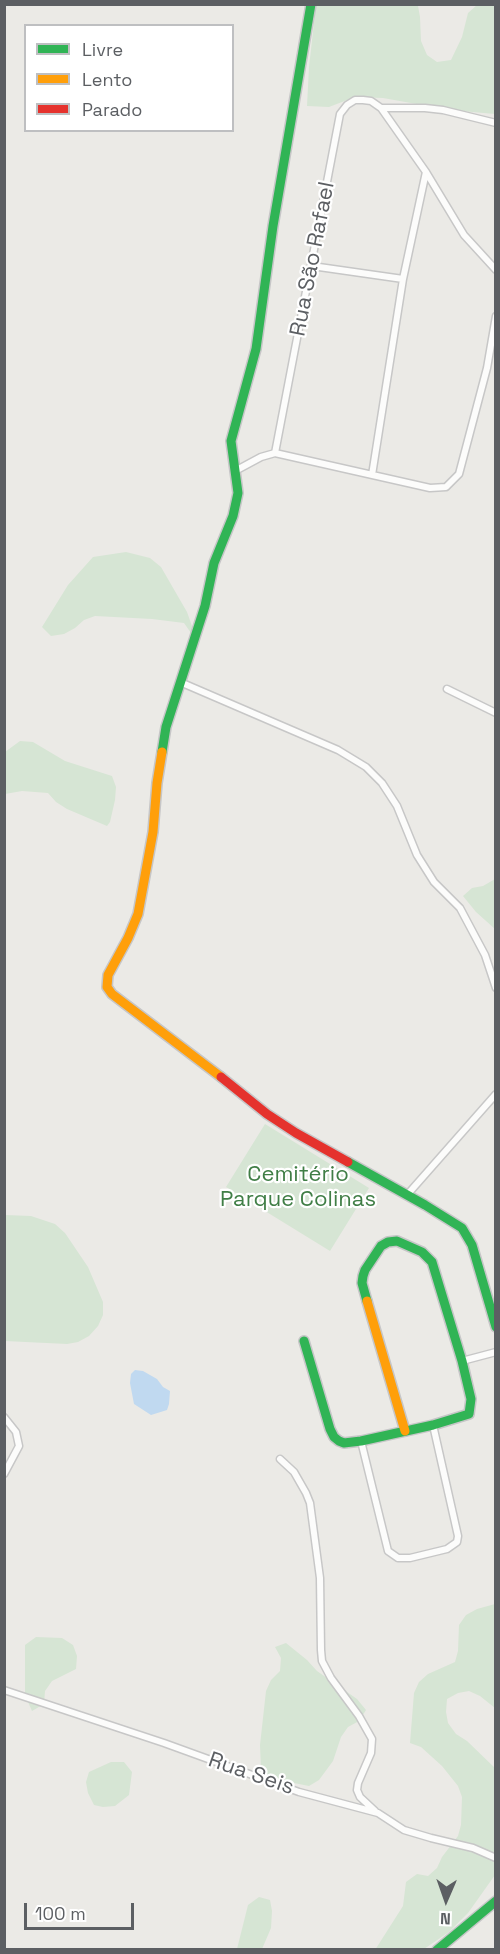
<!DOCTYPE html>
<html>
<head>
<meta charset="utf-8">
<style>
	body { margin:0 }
	#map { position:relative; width:500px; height:1954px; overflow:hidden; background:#ebeae6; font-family:"Space Grotesk",sans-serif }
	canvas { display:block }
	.frame { position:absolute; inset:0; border:6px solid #5c5f63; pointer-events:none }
	.legend { position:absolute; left:24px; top:24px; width:210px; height:108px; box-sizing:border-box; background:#fff; border:2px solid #bebfc1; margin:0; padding:8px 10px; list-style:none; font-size:18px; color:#5c5f63 }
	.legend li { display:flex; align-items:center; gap:12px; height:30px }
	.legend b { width:30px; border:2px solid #bebfc1 }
	.north { position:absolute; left:416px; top:1870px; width:60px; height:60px; -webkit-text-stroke:4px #fff; paint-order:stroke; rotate:182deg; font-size:16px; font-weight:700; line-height:24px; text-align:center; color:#5c5f63 }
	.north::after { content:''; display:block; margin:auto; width:21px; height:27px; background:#5c5f63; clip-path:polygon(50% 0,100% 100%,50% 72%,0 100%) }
	.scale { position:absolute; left:24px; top:1903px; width:110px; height:27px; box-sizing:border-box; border:3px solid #5c5f63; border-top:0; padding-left:8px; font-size:18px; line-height:21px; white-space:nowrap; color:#5c5f63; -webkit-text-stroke:4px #fff; paint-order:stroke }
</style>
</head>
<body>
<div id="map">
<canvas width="500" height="1954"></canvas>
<div class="frame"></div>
<ul class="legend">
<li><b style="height:8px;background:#30b455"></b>Livre</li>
<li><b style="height:8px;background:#ff9f0a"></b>Lento</li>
<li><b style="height:8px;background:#e5322d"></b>Parado</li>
</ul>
<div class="north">N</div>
<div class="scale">100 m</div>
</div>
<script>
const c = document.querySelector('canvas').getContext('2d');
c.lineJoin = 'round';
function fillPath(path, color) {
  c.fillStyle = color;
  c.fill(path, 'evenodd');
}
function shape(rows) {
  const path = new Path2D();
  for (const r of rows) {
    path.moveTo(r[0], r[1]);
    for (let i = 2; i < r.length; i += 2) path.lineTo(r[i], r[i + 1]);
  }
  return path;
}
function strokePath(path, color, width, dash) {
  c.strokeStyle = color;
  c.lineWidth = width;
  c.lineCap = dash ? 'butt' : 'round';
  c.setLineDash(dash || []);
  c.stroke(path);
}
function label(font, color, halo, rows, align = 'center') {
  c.font = font + ' "Space Grotesk",sans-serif';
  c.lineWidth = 4.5;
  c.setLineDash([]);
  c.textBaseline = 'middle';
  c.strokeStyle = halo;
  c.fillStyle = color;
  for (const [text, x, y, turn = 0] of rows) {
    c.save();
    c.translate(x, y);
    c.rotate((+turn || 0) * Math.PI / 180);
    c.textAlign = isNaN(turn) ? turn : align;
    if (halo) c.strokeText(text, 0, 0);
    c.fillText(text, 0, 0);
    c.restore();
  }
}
fillPath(shape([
	[316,5,415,5,418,6,420,17,421,41,427,55,437,62,451,60,462,37,468,13,477,5,495,5,495,114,450,110,383,98,355,97,329,107,307,106,309,67],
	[126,552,150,558,161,567,187,612,198,643,184,623,152,619,95,616,84,620,75,628,64,634,51,636,42,627,68,585,93,557],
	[20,741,33,742,65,761,112,776,116,787,115,800,110,822,107,826,67,809,56,802,48,793,22,791,5,794,5,752],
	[495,879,495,929,476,912,463,896,472,888,483,886],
	[265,1124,369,1188,330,1251,226,1187],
	[5,1215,31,1216,55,1224,65,1233,88,1267,103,1302,103,1315,98,1326,89,1336,78,1342,67,1344,5,1341],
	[495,1604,495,1708,480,1696,469,1691,458,1693,447,1699,446,1712,448,1723,456,1734,467,1741,495,1768,495,1875,468,1913,449,1932,424,1949,375,1950,403,1906,406,1882,417,1874,428,1876,437,1868,442,1857,458,1836,461,1825,462,1797,458,1786,442,1766,421,1747,410,1743,414,1693,419,1682,428,1674,455,1662,458,1651,459,1625,466,1615,477,1609],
	[36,1637,62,1638,73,1645,77,1656,76,1669,52,1681,45,1691,44,1704,32,1711,25,1695,25,1645],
	[286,1643,307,1660,317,1671,357,1699,366,1710,359,1721,348,1727,341,1737,333,1761,319,1780,309,1786,269,1778,261,1769,260,1745,266,1691,271,1680,280,1671,281,1658,275,1647],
	[111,1762,124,1762,132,1772,129,1795,115,1806,103,1807,94,1805,88,1793,86,1782,89,1772],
	[259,1897,270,1900,272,1911,271,1928,262,1949,237,1949,248,1905]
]), '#d6e5d4');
fillPath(shape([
	[135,1370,143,1371,157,1379,163,1387,170,1391,169,1404,167,1410,151,1415,134,1404,130,1383,131,1374]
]), '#c0d9f0');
const street = shape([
	[381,108,425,108,443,110,496,123],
	[312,266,403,279],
	[275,453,340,114,347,105,355,100,363,100,371,101,381,108,426,172,464,235,496,270],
	[235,471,261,457,275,453,430,488,446,487,459,474,487,368,496,316],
	[372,475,403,279,426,172],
	[180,682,338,750,366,767,382,783,397,806,417,855,434,882,460,908,485,955,496,988],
	[447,689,496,713],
	[407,1195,496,1094],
	[462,1361,496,1352],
	[4,1417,16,1432,19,1446,4,1474],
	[361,1441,388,1551,398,1558,410,1558,447,1549,457,1542,458,1536,433,1425],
	[280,1459,294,1472,306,1493,310,1503,320,1578,321,1650,322,1661,331,1678,359,1716,372,1739,371,1753,358,1783,357,1790,360,1797,375,1811],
	[4,1690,164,1743,299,1792,378,1813,404,1830,431,1838,473,1848,496,1858]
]);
const fast = shape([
	[162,752,166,727,205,606,214,563,233,516,238,493,231,441,256,349,273,226,311,4],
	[348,1162,425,1205,462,1228,472,1245,496,1327],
	[304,1341,330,1429,334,1437,339,1441,344,1443,361,1441,433,1425,469,1414,471,1399,462,1361,432,1262,422,1252,397,1241,388,1242,381,1246,365,1270,363,1276,362,1283,367,1301],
	[437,1950,496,1901]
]);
const slow = shape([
	[162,752,157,783,153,832,138,914,128,938,108,975,107,987,112,994,221,1077],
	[367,1301,405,1431]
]);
const jam = shape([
	[221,1077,267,1114,296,1133,348,1162]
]);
strokePath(street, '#c7c7c7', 9);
strokePath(fast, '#c6c6c7', 12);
strokePath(slow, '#c6c6c7', 12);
strokePath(jam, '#c6c6c7', 12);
strokePath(street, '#fcfcfb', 6);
strokePath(fast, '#30b455', 9);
strokePath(slow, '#ff9f0a', 9);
strokePath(jam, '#e5322d', 9);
label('22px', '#5c5f63', '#fff', [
	["Rua São Rafael",313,259,-79],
	["Rua Seis",251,1774,19]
]);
label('22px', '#407e46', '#fff', [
	["Cemitério",298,1175],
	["Parque Colinas",298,1200]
]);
</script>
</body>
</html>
